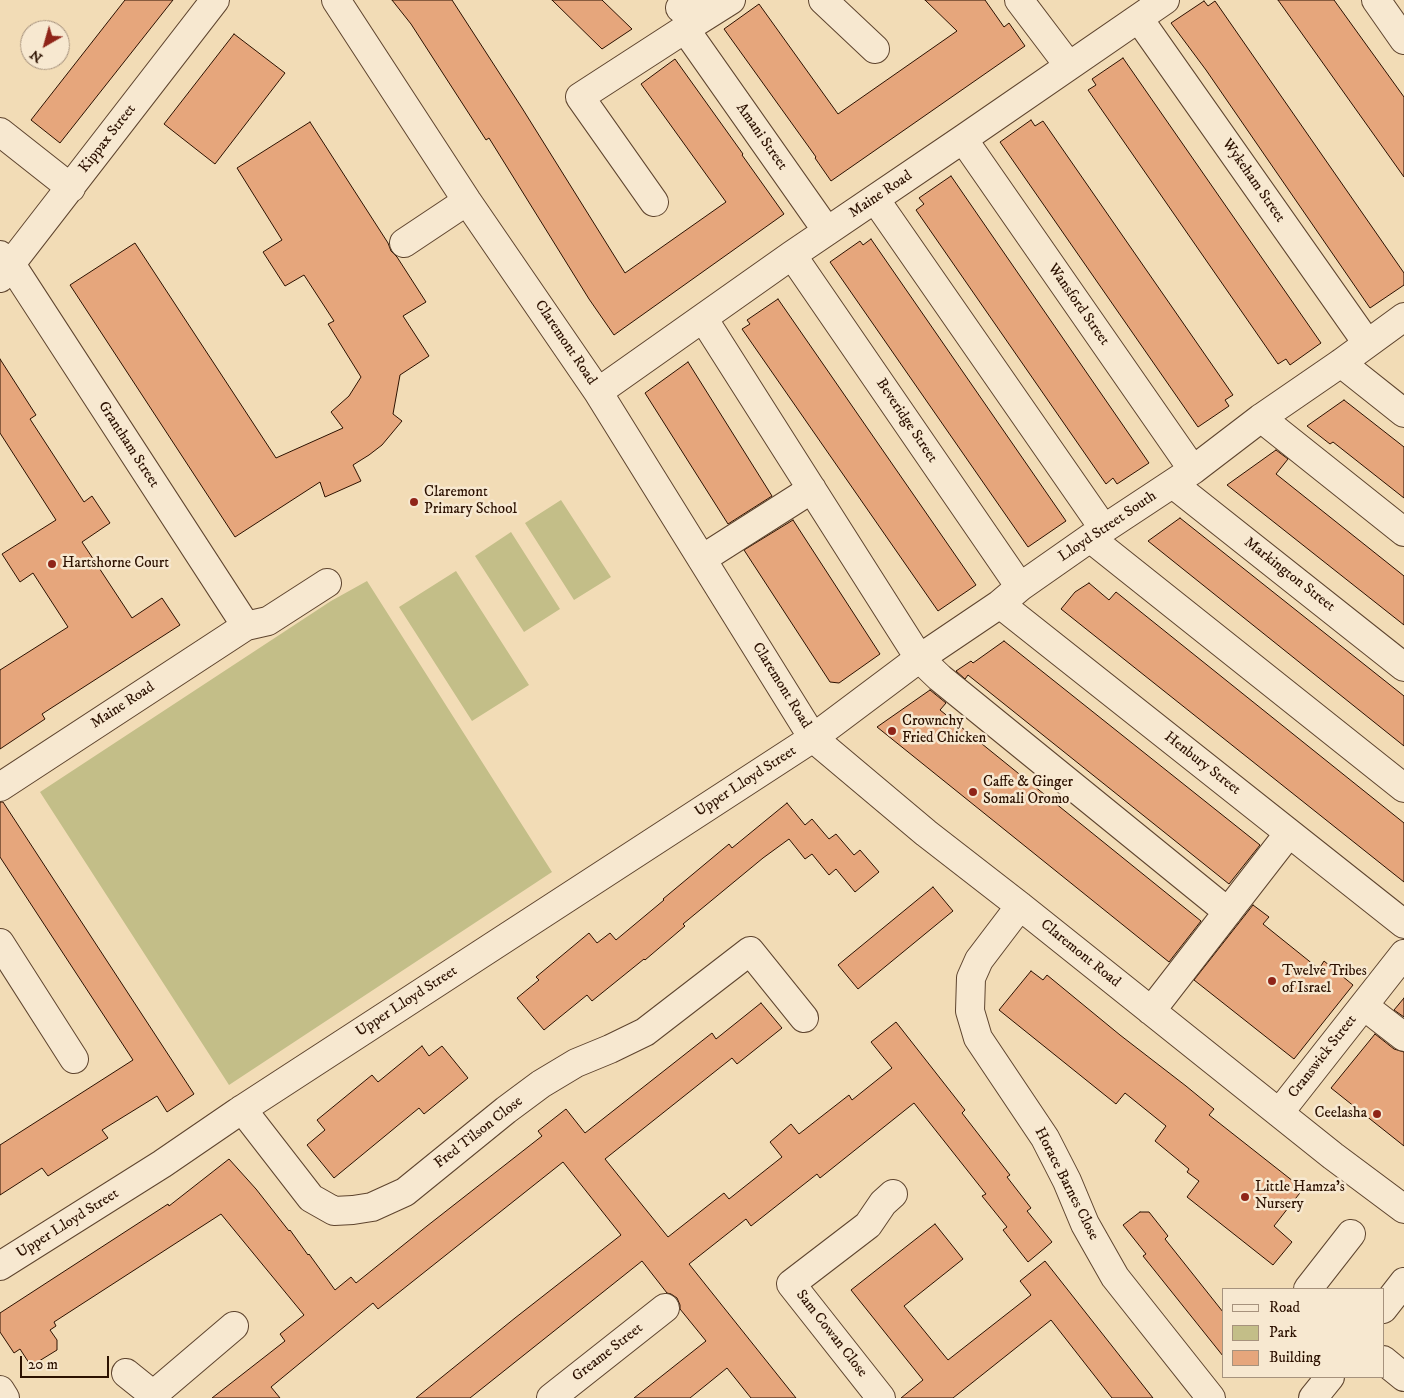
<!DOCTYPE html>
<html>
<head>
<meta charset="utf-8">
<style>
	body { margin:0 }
	#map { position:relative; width:1404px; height:1398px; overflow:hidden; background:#f2dcb6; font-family:"IM FELL DW Pica",serif }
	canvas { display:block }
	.legend { position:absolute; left:1222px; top:1288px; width:162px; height:90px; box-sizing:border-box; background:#f7e8d0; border:1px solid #a6927d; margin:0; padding:6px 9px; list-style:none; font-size:15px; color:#2c1100 }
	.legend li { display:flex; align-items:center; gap:10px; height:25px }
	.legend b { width:25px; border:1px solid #a6927d }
	.north { position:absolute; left:20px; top:20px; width:50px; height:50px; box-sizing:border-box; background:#f7e8d0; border:1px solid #a6927d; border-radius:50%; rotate:218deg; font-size:14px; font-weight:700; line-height:20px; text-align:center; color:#2c1100 }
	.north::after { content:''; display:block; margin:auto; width:18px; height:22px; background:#8f2418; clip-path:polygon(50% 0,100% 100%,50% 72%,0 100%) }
	.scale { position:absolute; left:20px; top:1356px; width:89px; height:22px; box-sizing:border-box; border:2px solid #2c1100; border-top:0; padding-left:6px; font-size:15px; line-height:18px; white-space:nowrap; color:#2c1100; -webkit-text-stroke:4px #f7e8d0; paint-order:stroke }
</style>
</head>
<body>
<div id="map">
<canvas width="1404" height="1398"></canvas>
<ul class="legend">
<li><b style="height:6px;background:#f7e8d0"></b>Road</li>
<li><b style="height:14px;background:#c3be88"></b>Park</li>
<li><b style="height:14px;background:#e6a67c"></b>Building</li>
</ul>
<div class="north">N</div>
<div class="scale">20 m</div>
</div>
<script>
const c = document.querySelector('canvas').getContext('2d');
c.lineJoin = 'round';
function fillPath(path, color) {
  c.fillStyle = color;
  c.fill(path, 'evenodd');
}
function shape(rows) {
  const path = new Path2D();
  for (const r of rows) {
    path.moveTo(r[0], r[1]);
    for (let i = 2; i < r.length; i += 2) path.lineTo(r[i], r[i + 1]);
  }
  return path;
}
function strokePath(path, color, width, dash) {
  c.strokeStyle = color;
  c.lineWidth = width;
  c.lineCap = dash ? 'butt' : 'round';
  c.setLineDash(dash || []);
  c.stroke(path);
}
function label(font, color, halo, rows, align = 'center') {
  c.font = font + ' "IM FELL DW Pica",serif';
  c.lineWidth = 5;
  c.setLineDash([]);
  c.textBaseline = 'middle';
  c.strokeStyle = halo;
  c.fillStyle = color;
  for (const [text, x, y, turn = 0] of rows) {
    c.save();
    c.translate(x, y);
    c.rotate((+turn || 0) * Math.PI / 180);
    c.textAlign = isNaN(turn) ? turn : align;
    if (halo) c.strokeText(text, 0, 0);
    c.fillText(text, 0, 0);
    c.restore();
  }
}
fillPath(shape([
	[561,500,611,577,574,600,525,523],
	[511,532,560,609,524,632,475,556],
	[456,571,529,685,472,721,399,607],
	[367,581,552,872,229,1085,40,792,331,601]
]), '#c3be88');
const building = shape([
	[125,0,173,0,60,143,31,120,125,0],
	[392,0,452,0,522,108,625,273,726,202,641,84,675,59,743,154,742,155,784,214,614,335,589,299,489,138,486,140,411,24,392,0],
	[552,0,602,0,632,29,602,49,552,0],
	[925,0,985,0,1004,27,1009,23,1025,46,831,181,815,158,816,157,724,29,759,4,838,114,957,31,925,0],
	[1278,0,1334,0,1404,97,1404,177,1278,0],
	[1204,1,1208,6,1215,1,1404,273,1404,285,1370,308,1206,70,1171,23,1204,1],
	[234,34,285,73,215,164,164,124,234,34],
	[1123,58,1321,343,1290,365,1286,359,1278,364,1088,90,1096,85,1092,79,1123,58],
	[1031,120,1035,126,1043,121,1233,395,1225,400,1229,406,1198,427,1000,142,1031,120],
	[310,122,388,243,391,251,397,257,426,302,403,316,429,356,400,375,393,414,402,421,382,445,369,455,353,465,361,481,325,497,320,482,235,537,70,285,135,243,276,458,343,428,331,412,349,396,361,377,328,324,334,321,304,275,285,286,263,252,282,240,237,168,310,122],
	[951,176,1149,463,1117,484,1113,478,1106,484,916,210,924,204,919,198,951,176],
	[871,239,1066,521,1028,547,830,262,860,241,863,245,871,239],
	[778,299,976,585,938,611,742,329,750,324,747,320,778,299],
	[0,359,36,415,30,419,84,502,92,496,110,523,82,542,132,618,162,598,180,625,42,714,45,719,0,749,0,670,68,627,33,573,20,582,2,554,56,520,0,433,0,359],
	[688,362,772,496,728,524,645,393,688,362],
	[1344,400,1404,447,1404,498,1333,442,1330,444,1307,426,1344,400],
	[1276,450,1288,459,1276,474,1404,576,1404,625,1227,485,1276,450],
	[1180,518,1404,696,1404,746,1148,541,1180,518],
	[793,520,880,654,839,683,830,682,744,550,793,520],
	[1089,583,1109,600,1116,592,1404,823,1404,882,1061,609,1075,592,1089,583],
	[1004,641,1260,845,1229,884,968,675,965,679,956,671,971,661,973,663,1004,641],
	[930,690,946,703,940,710,1201,921,1169,962,877,727,930,690],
	[0,802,3,802,194,1094,167,1112,157,1096,102,1130,108,1138,48,1176,42,1168,0,1195,0,1145,133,1060,0,857,0,802],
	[787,803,805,825,812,819,829,839,836,834,854,855,860,850,879,872,855,892,836,869,829,875,812,854,805,859,789,839,763,858,683,924,685,926,645,960,644,959,592,1001,587,995,544,1030,517,998,539,980,536,977,589,933,597,943,610,933,616,940,664,900,663,899,729,844,732,848,787,803],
	[933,887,953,911,858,989,838,965,933,887],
	[1253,905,1269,917,1263,924,1319,969,1324,961,1353,985,1294,1059,1194,980,1253,905],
	[1031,971,1043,980,1047,975,1120,1035,1186,1086,1214,1109,1209,1115,1303,1189,1274,1226,1292,1242,1273,1265,1187,1197,1199,1181,1187,1172,1189,1169,1155,1141,1166,1126,1125,1093,1116,1104,999,1010,1031,971],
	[1404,998,1404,1017,1394,1010,1404,998],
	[761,1003,782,1028,737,1064,732,1058,605,1159,668,1237,724,1193,729,1199,782,1157,770,1142,791,1124,799,1134,849,1095,852,1100,892,1068,871,1042,896,1022,965,1110,962,1113,1010,1175,1007,1177,1031,1208,1027,1211,1052,1242,1028,1262,1003,1230,1007,1227,982,1196,986,1194,914,1103,820,1178,817,1174,751,1226,746,1219,689,1264,796,1398,751,1398,727,1368,690,1398,634,1398,706,1341,680,1309,680,1305,677,1298,671,1294,667,1293,642,1261,470,1398,416,1398,515,1318,621,1235,563,1162,378,1309,373,1303,271,1387,280,1398,212,1398,285,1341,280,1334,304,1315,221,1214,54,1322,56,1326,50,1330,57,1340,57,1350,31,1366,20,1349,14,1353,0,1332,0,1313,168,1204,169,1206,229,1159,256,1189,289,1231,290,1230,308,1255,309,1254,335,1290,351,1277,356,1283,427,1226,542,1136,538,1131,566,1109,585,1133,712,1033,716,1039,761,1003],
	[1375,1034,1394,1049,1404,1052,1404,1146,1331,1088,1375,1034],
	[422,1046,429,1056,442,1046,468,1078,424,1114,419,1108,334,1178,307,1145,325,1130,317,1120,372,1075,378,1082,422,1046],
	[1140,1212,1149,1212,1168,1236,1165,1239,1223,1312,1223,1356,1143,1256,1146,1254,1123,1225,1140,1212],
	[935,1224,963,1259,904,1306,948,1360,1031,1295,1020,1281,1045,1261,1153,1398,1112,1398,1051,1320,953,1398,901,1398,923,1380,851,1290,935,1224]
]);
fillPath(building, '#e6a67c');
strokePath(building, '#2c1100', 1);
const minor = shape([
	[336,0,467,201,598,392,813,738,926,833,1020,906,1333,1156,1404,1209],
	[731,0,685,29,827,231],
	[823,0,875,49],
	[1019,0,1069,66],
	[1376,0,1404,40],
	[680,8,691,0],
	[1139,19,1367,343],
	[0,132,71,188],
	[963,139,1193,470],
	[875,199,1104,529],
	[654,202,580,97,685,29],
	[404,243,467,201],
	[0,255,11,264,246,626],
	[792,255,1020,587],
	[0,278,215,0],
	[703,318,919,658,940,678,1228,912],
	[1341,363,1404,413],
	[598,392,792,255,963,139,1165,0],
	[1261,418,1404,532],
	[1173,484,1404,667],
	[1090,538,1404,788],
	[702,559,812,489],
	[1000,604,1404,924],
	[0,787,246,626,268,621,327,583],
	[1020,906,979,960,971,978,970,1011,978,1038,1045,1138,1067,1181,1085,1224,1115,1277,1211,1398],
	[0,943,74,1059],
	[1364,1006,1404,1037],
	[1151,1011,1289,833],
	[242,1109,311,1198,334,1211,353,1210,372,1207,405,1192,506,1110,541,1084,576,1063,610,1049,645,1032,750,951,804,1018],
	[1279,1113,1404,954],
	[0,1266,162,1164,238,1112,813,738,917,660,1000,604,1020,587,1090,538,1193,470,1261,418,1341,363,1404,317],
	[1308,1289,1351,1234],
	[1383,1309,1404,1282],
	[1383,1360,1404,1377],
	[126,1373,157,1398],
	[0,1390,5,1398],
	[153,1395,234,1326],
	[551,1398,665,1308],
	[881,1398,791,1284,868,1225,883,1203,893,1194],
	[1313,1398,1330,1377]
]);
strokePath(minor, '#5e442e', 30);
strokePath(minor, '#f7e8d0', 28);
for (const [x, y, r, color] of [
	[414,502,5,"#8f2418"],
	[52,564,5,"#8f2418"],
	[892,731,5,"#8f2418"],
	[973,792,5,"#8f2418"],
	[1272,981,5,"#8f2418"],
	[1377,1114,5,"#8f2418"],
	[1245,1197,5,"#8f2418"]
]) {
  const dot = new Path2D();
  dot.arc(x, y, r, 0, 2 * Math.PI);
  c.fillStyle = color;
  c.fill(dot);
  strokePath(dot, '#f7e8d0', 2);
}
label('15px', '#2c1100', '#f7e8d0', [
	["Amani Street",761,137,55],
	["Kippax Street",108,139,-52],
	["Wykeham Street",1253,181,55],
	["Maine Road",881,195,-34],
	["Wansford Street",1078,305,55],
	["Claremont Road",565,343,56],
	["Beveridge Street",906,421,56],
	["Grantham Street",128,445,57],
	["Lloyd Street South",1108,527,-34],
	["Markington Street",1289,575,38],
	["Claremont Road",781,686,58],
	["Maine Road",123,706,-33],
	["Henbury Street",1202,764,38],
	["Upper Lloyd Street",746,782,-33],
	["Claremont Road",1080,954,39],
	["Upper Lloyd Street",407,1002,-33],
	["Cranswick Street",1323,1057,-52],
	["Fred Tilson Close",479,1133,-38],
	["Horace Barnes Close",1066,1184,63],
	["Upper Lloyd Street",68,1224,-32],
	["Sam Cowan Close",831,1334,52],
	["Greame Street",608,1353,-38]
]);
label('15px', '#2c1100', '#f7e8d0', [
	["Claremont",424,493],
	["Primary School",424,510],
	["Hartshorne Court",62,564],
	["Crownchy",902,722],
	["Fried Chicken",902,739],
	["Caffe & Ginger",983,783],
	["Somali Oromo",983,800],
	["Twelve Tribes",1282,972],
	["of Israel",1282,989],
	["Ceelasha",1367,1114,"right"],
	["Little Hamza's",1255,1188],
	["Nursery",1255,1205]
], 'left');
</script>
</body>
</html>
